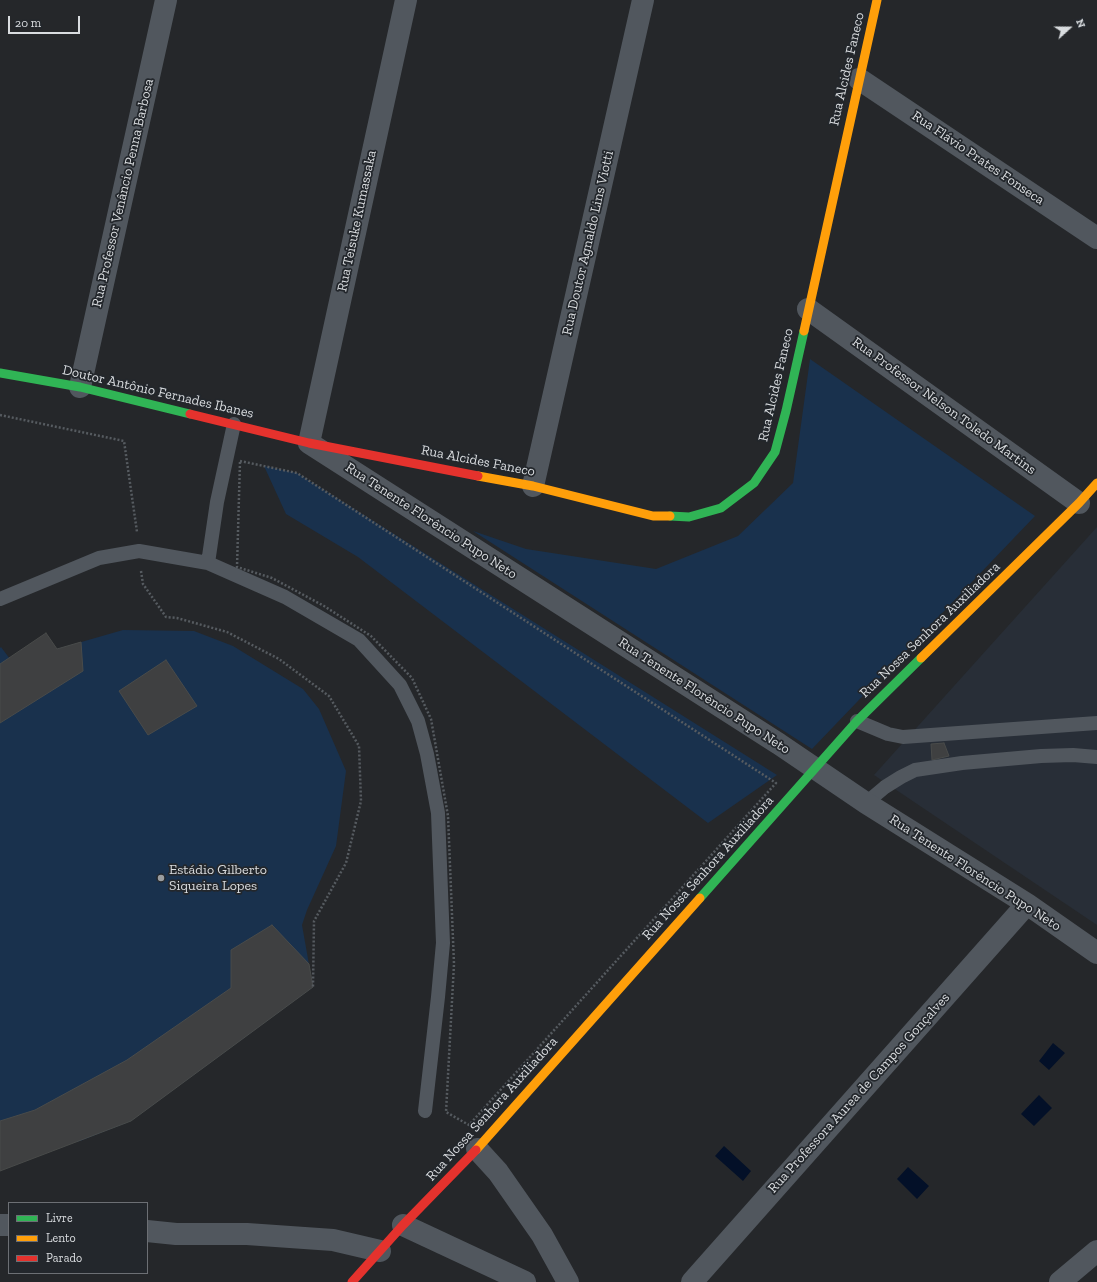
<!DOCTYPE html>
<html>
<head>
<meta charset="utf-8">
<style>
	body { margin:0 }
	#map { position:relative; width:1097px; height:1282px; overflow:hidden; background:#25272a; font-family:"Zilla Slab",serif }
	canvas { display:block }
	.legend { position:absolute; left:8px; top:1202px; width:140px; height:72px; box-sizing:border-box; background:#23272c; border:1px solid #6c6f74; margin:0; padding:5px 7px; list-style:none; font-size:12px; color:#d9dcdf }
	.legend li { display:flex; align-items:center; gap:8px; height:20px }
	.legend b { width:20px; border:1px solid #6c6f74 }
	.north { position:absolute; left:1049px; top:8px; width:40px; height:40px; -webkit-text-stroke:3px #23272c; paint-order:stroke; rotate:69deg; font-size:11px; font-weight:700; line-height:16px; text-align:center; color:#d9dcdf }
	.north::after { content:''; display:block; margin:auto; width:14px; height:18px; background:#d9dcdf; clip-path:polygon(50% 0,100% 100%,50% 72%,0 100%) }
	.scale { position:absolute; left:8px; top:16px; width:72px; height:18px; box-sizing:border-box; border:2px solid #d9dcdf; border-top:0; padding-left:5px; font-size:12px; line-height:14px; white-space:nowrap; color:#d9dcdf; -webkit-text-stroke:3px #23272c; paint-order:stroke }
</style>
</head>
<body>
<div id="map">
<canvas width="1097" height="1282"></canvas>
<ul class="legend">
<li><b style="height:5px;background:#30b455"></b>Livre</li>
<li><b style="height:5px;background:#ff9f0a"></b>Lento</li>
<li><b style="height:5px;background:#e5322d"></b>Parado</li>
</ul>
<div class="north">N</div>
<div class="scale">20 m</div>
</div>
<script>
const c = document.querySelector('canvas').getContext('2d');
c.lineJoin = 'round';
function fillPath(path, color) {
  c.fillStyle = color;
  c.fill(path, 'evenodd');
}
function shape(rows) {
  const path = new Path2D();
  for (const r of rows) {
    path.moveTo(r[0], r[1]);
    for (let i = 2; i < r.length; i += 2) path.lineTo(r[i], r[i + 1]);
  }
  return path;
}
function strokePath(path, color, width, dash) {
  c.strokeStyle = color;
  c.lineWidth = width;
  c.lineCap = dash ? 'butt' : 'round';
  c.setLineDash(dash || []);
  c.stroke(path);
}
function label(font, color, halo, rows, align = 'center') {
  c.font = font + ' "Zilla Slab",serif';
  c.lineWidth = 3.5;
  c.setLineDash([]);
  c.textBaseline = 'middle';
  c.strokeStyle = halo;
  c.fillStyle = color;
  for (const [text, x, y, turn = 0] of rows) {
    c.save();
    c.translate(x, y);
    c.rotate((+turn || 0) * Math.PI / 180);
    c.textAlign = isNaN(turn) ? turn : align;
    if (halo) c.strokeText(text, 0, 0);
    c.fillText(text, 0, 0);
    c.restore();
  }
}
fillPath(shape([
	[1097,527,1097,925,874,775]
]), '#282e37');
fillPath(shape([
	[810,359,1035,516,812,749,473,531,526,549,656,569,738,536,793,483],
	[264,466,297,473,777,775,708,823,358,557,286,514],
	[123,630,194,631,233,646,303,689,319,709,346,771,336,846,307,910,302,925,313,987,131,1121,80,1141,0,1158,0,648,1,647,10,659,57,649]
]), '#19314d');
fillPath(shape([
	[1053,1043,1065,1053,1049,1070,1039,1061],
	[1039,1095,1052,1108,1034,1126,1021,1114],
	[724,1146,751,1171,743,1181,715,1156],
	[908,1167,929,1186,917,1199,897,1179]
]), '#031028');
const building = shape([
	[46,633,57,649,81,642,83,671,0,723,0,664,46,633],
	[166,660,197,706,148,735,119,691,166,660],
	[944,743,949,756,932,760,931,744,944,743],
	[272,925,309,964,313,987,131,1121,0,1171,0,1121,35,1110,127,1060,231,988,231,950,272,925]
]);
fillPath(building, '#3f4041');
strokePath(building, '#494b4a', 1);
strokePath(shape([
	[0,415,124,441,137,532],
	[240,461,297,473,776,783,469,1125,446,1112,454,964,448,816,431,719,412,678,371,636,324,606,272,578,237,567,240,461],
	[141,571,143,584,166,617,177,618,227,632,279,659,329,696,359,746,361,801,346,863,314,921,313,987]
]), '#565b60', 2.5, [2, 2]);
strokePath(shape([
	[208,563,217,502,234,424],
	[0,599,99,558,139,551,208,563,285,597,359,640,400,685,418,721,427,754,438,813,443,943,438,997,425,1111],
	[857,721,888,734,903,737,1097,723],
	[866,803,885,787,901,777,915,770,962,763,1041,756,1073,755,1097,757]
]), '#51575e', 14);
strokePath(shape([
	[406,0,309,443,779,744,866,803,1027,904,1097,953],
	[859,79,1097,238],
	[808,309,1079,503],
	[80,387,166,0],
	[533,486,643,0],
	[477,1149,498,1172,542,1235,568,1282],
	[0,1225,9,1225],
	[403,1225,525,1282],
	[147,1231,176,1234,247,1234,333,1240,380,1251],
	[692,1282,1027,904],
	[1060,1282,1097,1251]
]), '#51575e', 22);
strokePath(shape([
	[0,373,80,387,190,414],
	[670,516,689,517,721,508,754,483,775,452,786,411,804,331],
	[700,898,857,721,921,658]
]), '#30b455', 9);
strokePath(shape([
	[804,331,877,0],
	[478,476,533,486,653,516,670,516],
	[921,658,1079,503,1097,483],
	[476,1150,700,898]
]), '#ff9f0a', 9);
strokePath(shape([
	[190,414,309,443,478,476],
	[352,1282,403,1225,476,1150]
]), '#e5322d', 9);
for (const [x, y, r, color] of [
	[161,878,4,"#9a9da0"]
]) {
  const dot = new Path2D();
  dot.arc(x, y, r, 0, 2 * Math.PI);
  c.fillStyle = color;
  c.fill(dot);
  strokePath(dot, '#23272c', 1.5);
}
label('14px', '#d9dcdf', '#23272c', [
	["Rua Alcides Faneco",847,69,-77],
	["Rua Flávio Prates Fonseca",978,158,34],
	["Rua Professor Venâncio Penna Barbosa",123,193,-77],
	["Rua Teisuke Kumassaka",357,221,-78],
	["Rua Doutor Agnaldo Lins Viotti",588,243,-77],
	["Rua Alcides Faneco",776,385,-77],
	["Doutor Antônio Fernades Ibanes",158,392,13],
	["Rua Professor Nelson Toledo Martins",944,406,36],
	["Rua Alcides Faneco",478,461,11],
	["Rua Tenente Florêncio Pupo Neto",431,521,33],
	["Rua Nossa Senhora Auxiliadora",930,630,-44],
	["Rua Tenente Florêncio Pupo Neto",704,696,33],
	["Rua Nossa Senhora Auxiliadora",708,868,-48],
	["Rua Tenente Florêncio Pupo Neto",975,873,33],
	["Rua Professora Aurea de Campos Gonçalves",859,1093,-48],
	["Rua Nossa Senhora Auxiliadora",492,1109,-48]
]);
label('14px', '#d9dcdf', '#23272c', [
	["Estádio Gilberto",169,870],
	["Siqueira Lopes",169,886]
], 'left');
</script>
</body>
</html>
